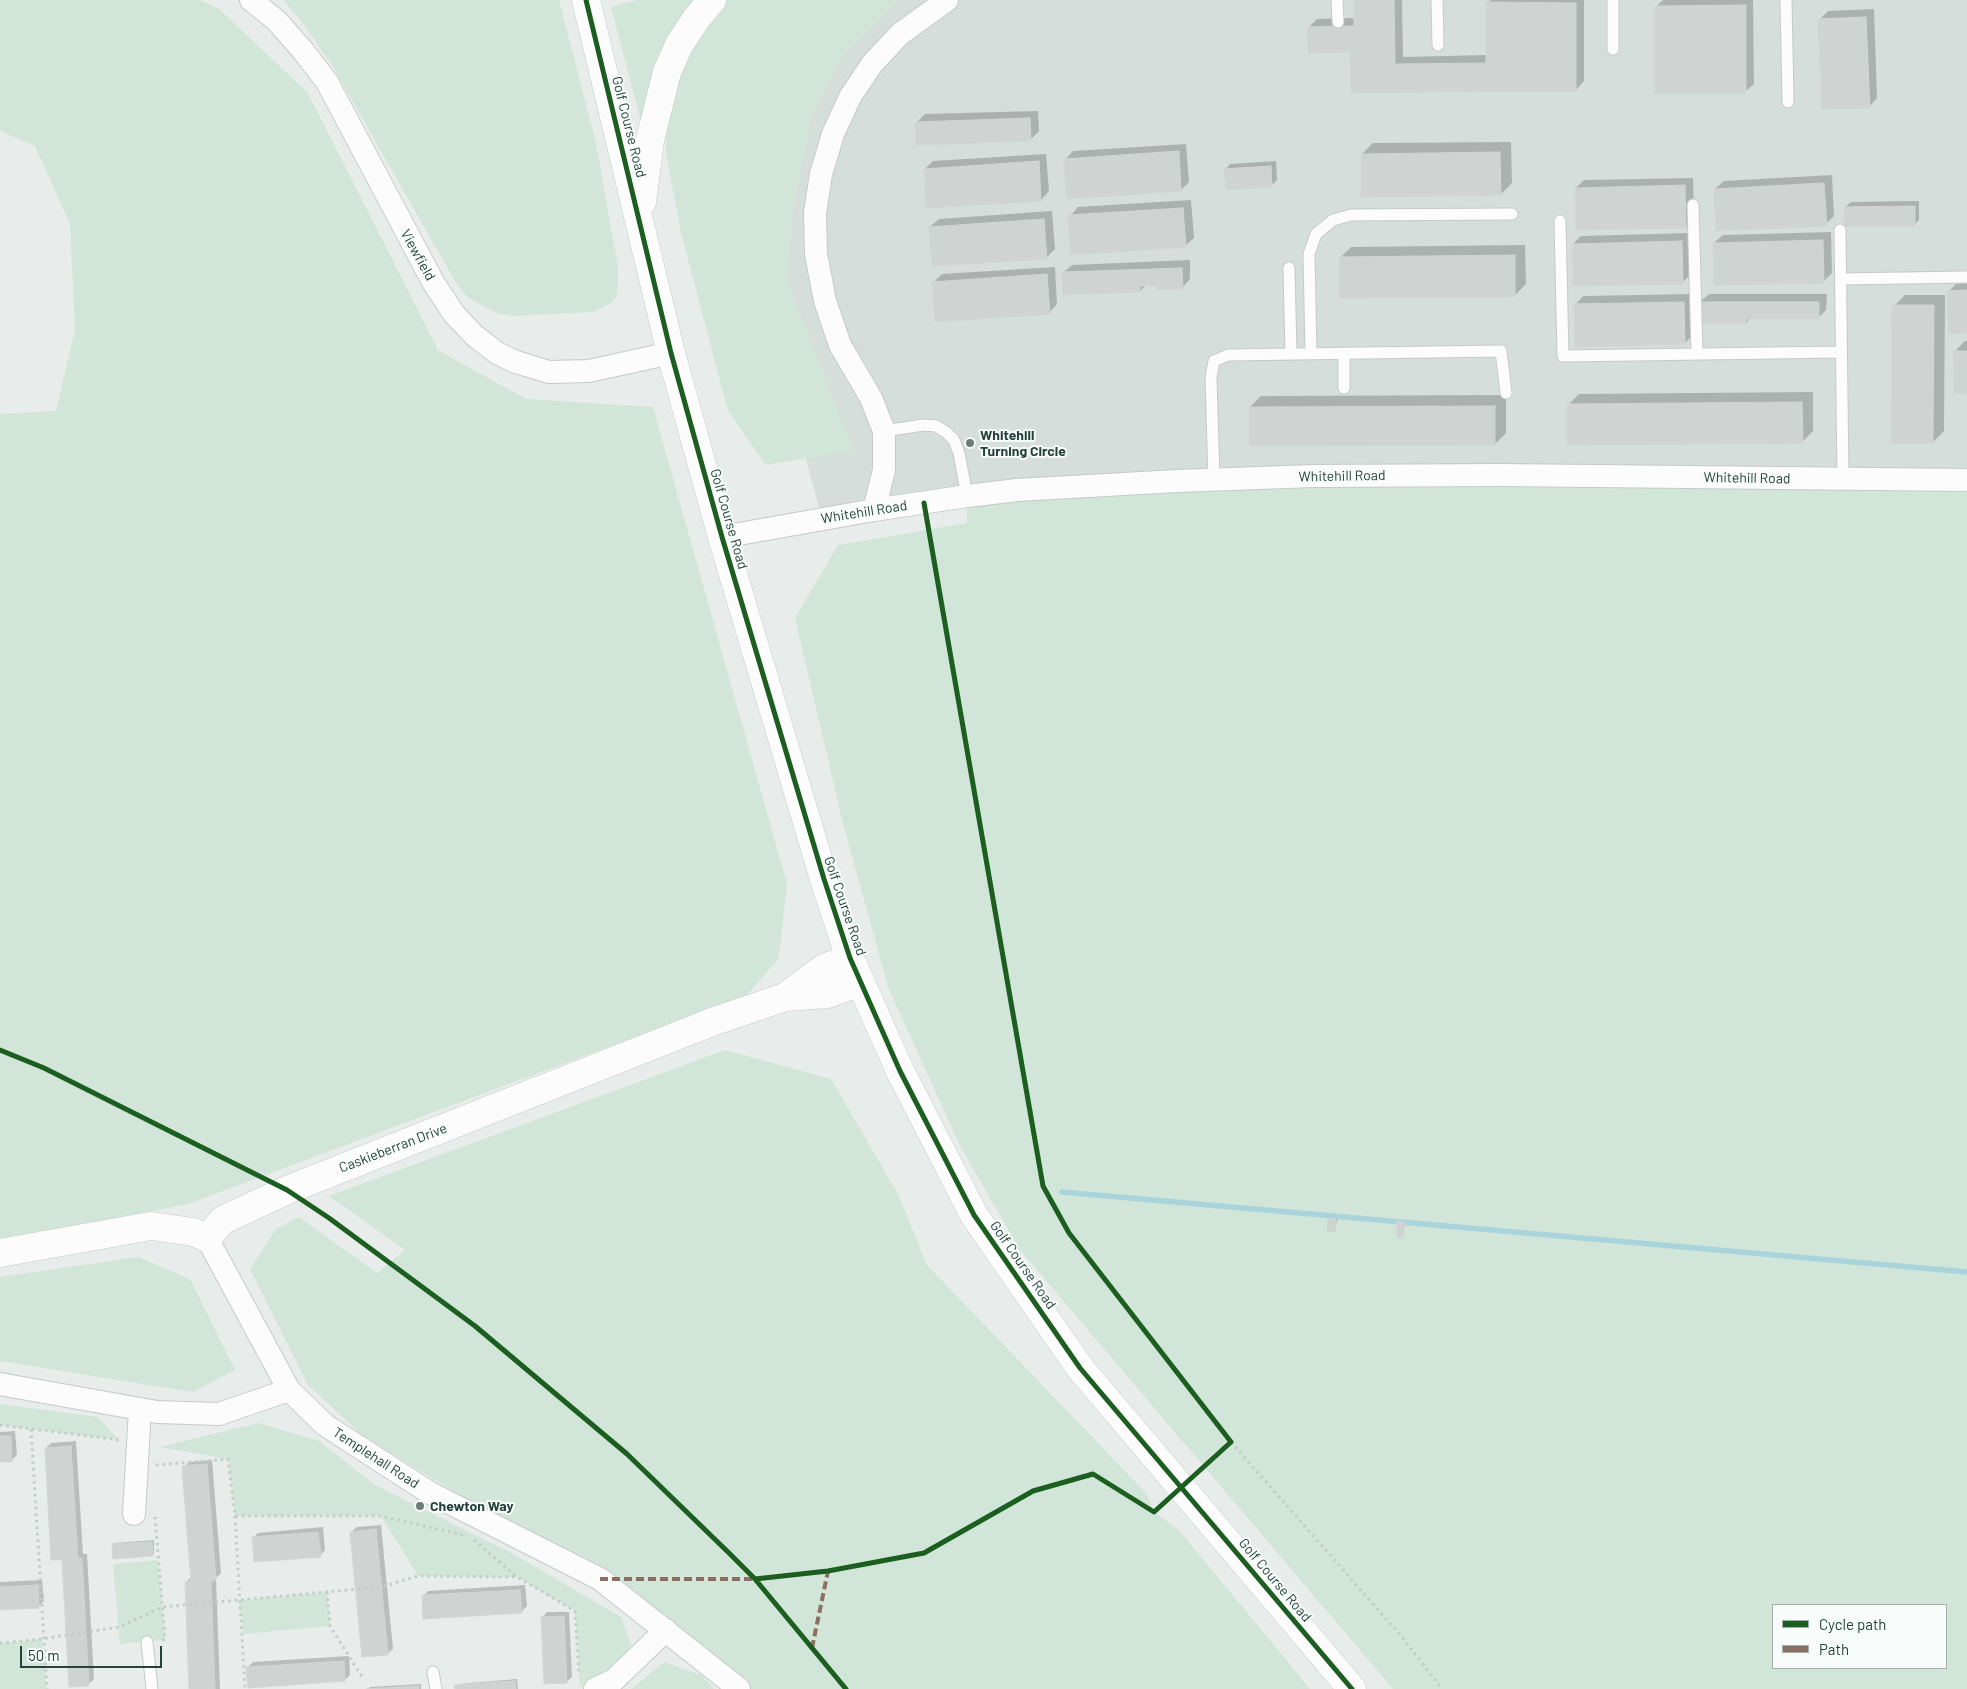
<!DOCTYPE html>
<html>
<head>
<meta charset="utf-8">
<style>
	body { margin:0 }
	#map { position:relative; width:1967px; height:1689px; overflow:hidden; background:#e8edeb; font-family:Barlow,sans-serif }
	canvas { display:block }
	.legend { position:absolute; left:1772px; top:1604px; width:175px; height:65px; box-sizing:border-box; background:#f7fbf9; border:1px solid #a3b1ad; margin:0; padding:6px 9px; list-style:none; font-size:15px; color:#24423a }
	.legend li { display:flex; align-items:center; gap:10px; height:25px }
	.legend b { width:25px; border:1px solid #a3b1ad }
	.scale { position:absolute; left:20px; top:1646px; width:142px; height:22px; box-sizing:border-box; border:2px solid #24423a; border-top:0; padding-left:6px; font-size:15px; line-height:18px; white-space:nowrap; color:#24423a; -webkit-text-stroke:4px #f7fbf9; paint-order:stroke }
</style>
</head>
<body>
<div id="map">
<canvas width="1967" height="1689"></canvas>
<ul class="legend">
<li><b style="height:6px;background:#1b5e20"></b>Cycle path</li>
<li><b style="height:6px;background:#8d6e63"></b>Path</li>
</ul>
<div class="scale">50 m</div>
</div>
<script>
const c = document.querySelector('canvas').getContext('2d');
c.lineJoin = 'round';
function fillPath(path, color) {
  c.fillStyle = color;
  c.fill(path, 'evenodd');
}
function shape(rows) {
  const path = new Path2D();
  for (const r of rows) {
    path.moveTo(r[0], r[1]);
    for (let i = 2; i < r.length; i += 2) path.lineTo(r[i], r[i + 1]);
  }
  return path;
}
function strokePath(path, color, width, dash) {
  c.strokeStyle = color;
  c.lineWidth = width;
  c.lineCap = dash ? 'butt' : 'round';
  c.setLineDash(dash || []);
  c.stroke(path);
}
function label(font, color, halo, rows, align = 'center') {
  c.font = font + ' Barlow,sans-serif';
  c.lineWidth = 4;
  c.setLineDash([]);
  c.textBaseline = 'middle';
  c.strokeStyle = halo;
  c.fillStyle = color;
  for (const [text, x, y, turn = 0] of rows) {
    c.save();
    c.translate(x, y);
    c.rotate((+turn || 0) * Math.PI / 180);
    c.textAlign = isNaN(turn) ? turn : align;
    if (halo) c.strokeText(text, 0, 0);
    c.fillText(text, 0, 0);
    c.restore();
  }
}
fillPath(shape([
	[797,0,1967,0,1967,480,1151,482,822,519,747,238]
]), '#d6dedb');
fillPath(shape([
	[0,0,200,0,218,8,308,93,438,350,526,399,653,407,787,884,779,958,747,995,188,1204,0,1240,0,414,56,411,75,330,70,224,35,146,0,131],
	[283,0,559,0,596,143,618,267,618,285,616,297,611,303,594,312,515,316,499,314,468,298,456,283,333,67,303,23],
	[637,0,697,0,642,125,611,7],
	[712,0,898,0,844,53,812,112,794,203,786,279,853,451,766,465,728,411,681,233,666,152,667,72],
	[1967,480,1967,1689,1393,1689,1020,1250,961,1148,888,987,842,820,795,618,838,545,967,523,967,496,1017,490],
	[1773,1605,1946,1605,1946,1668,1773,1668],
	[725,1050,831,1079,899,1196,927,1265,1146,1493,1154,1512,1179,1530,1310,1689,739,1689,477,1506,362,1435,308,1385,250,1269,276,1229,299,1217,377,1273,405,1250,329,1196],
	[138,1257,190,1279,235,1370,193,1392,0,1361,0,1277],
	[0,1404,98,1417,119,1440,0,1425],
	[259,1423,319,1441,375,1485,510,1552,621,1617,631,1645,611,1674,580,1687,575,1611,517,1577,418,1576,381,1516,235,1516,228,1459,159,1447],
	[158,1560,165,1640,120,1644,113,1564],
	[327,1592,330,1626,243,1634,239,1600],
	[42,1639,47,1689,0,1689,0,1643],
	[664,1662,701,1675,714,1689,631,1689]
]), '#d1e6d8');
fillPath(shape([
	[1355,0,1402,0,1403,57,1487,55,1487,3,1490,0,1584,0,1584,81,1576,90,1352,91,1352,51,1309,27,1317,19,1355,18],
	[1663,0,1753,0,1754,84,1745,92,1657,6],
	[1874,9,1877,98,1869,107,1820,19,1828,11],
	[1038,111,1039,131,1030,140,916,123,925,114],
	[1511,142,1512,183,1501,194,1362,154,1373,143],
	[1186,144,1189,182,1181,190,1065,160,1073,151],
	[1046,154,1049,191,1041,200,925,169,933,161],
	[1276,161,1277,180,1272,185,1225,170,1230,164],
	[1832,175,1834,216,1826,224,1715,189,1724,181],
	[1693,178,1694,218,1686,226,1576,188,1584,180],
	[1191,200,1194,238,1185,246,1070,216,1078,207],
	[1919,201,1919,220,1914,225,1845,207,1851,202],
	[1052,211,1055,249,1046,258,930,227,939,219],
	[1831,232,1832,273,1824,281,1714,243,1723,235],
	[1690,233,1691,274,1683,282,1573,244,1581,236],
	[1525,245,1526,284,1515,295,1340,258,1351,247],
	[1190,260,1190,279,1182,288,1146,285,1140,291,1063,273,1072,265],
	[1055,267,1057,304,1049,313,934,282,942,274],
	[1967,283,1967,332,1948,292,1956,284],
	[1692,294,1693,335,1685,343,1575,305,1583,296],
	[1709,294,1827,294,1826,310,1818,318,1751,317,1746,323,1700,302],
	[1905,295,1945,295,1944,431,1933,442,1894,306],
	[1965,341,1967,341,1967,391,1954,352],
	[1813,392,1813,431,1802,442,1568,405,1579,394],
	[1506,395,1506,433,1495,444,1250,407,1261,396],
	[1332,1217,1338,1218,1334,1231,1329,1219],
	[1401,1220,1407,1220,1402,1236,1398,1222],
	[15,1431,17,1455,12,1460,0,1461,0,1432],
	[76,1441,83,1554,87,1554,94,1679,89,1684,70,1685,63,1558,46,1448,51,1443],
	[212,1460,221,1573,216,1578,220,1689,190,1689,186,1582,192,1576,184,1467,189,1462],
	[381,1525,393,1649,387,1654,351,1532,357,1527],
	[323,1527,325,1550,320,1556,253,1538,258,1533],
	[154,1540,154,1553,152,1555,113,1545,115,1543],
	[42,1580,44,1601,38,1607,0,1609,0,1582],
	[525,1585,527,1606,521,1612,423,1596,428,1591],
	[547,1612,569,1612,572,1677,566,1682,542,1618],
	[349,1656,350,1675,345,1680,247,1668,253,1662],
	[517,1679,518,1689,456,1689,458,1684],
	[421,1684,421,1689,368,1689,370,1687]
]), '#0003');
strokePath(shape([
	[1062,1192,1967,1272]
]), '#a9d4db', 5.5);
const building = shape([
	[1354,0,1394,0,1395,64,1486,63,1486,91,1351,93,1350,52,1308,53,1307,27,1354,26,1354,0],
	[1486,2,1576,3,1576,91,1486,91,1486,2],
	[1746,5,1746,94,1655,94,1655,6,1746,5],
	[1866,17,1870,108,1822,109,1818,19,1866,17],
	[1030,118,1031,141,916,145,915,122,1030,118],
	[1179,151,1181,191,1066,199,1064,159,1179,151],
	[1500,152,1501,195,1361,197,1361,154,1500,152],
	[1039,161,1041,201,926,208,924,169,1039,161],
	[1271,166,1272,187,1226,190,1224,169,1271,166],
	[1824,183,1827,226,1716,231,1714,189,1824,183],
	[1685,185,1686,228,1576,230,1575,188,1685,185],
	[1915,206,1915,226,1844,226,1844,207,1915,206],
	[1183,208,1186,247,1071,255,1068,215,1183,208],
	[1044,219,1047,259,932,266,929,227,1044,219],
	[1823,240,1824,283,1714,285,1713,243,1823,240],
	[1682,241,1683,284,1573,286,1572,244,1682,241],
	[1515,255,1515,297,1339,298,1339,257,1515,255],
	[1182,268,1183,289,1158,290,1157,286,1140,286,1140,292,1063,295,1062,272,1182,268],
	[1047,274,1050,314,935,322,932,282,1047,274],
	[1967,290,1967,333,1949,334,1947,291,1967,290],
	[1684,302,1685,344,1575,347,1574,304,1684,302],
	[1699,302,1819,302,1819,319,1746,319,1746,324,1699,324,1699,302],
	[1892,305,1934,305,1933,443,1891,443,1892,305],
	[1953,351,1967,351,1967,393,1954,393,1953,351],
	[1802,402,1803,443,1567,445,1567,404,1802,402],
	[1495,406,1495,445,1249,446,1249,407,1495,406],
	[1328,1218,1336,1219,1335,1232,1327,1231,1328,1218],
	[1397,1221,1405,1222,1403,1237,1397,1238,1397,1221],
	[0,1436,11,1436,12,1462,0,1462,0,1436],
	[71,1446,78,1559,51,1560,45,1448,71,1446],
	[207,1464,216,1580,191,1582,182,1466,207,1464],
	[376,1529,388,1655,362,1657,350,1532,376,1529],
	[318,1532,321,1557,254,1562,252,1537,318,1532],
	[152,1542,153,1556,113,1559,112,1544,152,1542],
	[82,1558,89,1686,69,1687,62,1560,82,1558],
	[211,1580,215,1689,189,1689,185,1582,211,1580],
	[38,1585,39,1608,0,1610,0,1587,38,1585],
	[520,1590,522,1613,423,1619,422,1595,520,1590],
	[564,1616,567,1683,544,1684,541,1617,564,1616],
	[344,1661,345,1681,248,1688,246,1667,344,1661],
	[515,1681,516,1689,455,1689,454,1685,515,1681],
	[419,1686,419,1689,366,1689,419,1686]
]);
fillPath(building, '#cfd4d2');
strokePath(building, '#d1d6d4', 1);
const lane = shape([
	[1337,0,1338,22],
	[1437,0,1438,45],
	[1613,0,1613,49],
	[1786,0,1788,102],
	[1693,205,1697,354],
	[1560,221,1563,356,1841,352],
	[1840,230,1843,479],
	[1289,268,1291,354],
	[1841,279,1967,277],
	[1344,353,1344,388],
	[1311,354,1309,254,1316,234,1333,220,1351,215,1512,214],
	[884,431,923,425,936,426,946,432,954,440,959,453,967,496],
	[1214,479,1211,378,1214,361,1228,355,1501,351,1506,393],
	[147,1642,152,1689],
	[433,1672,436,1689]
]);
const street = shape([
	[251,0,277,21,304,52,327,82,433,282,454,314,475,336,497,353,516,362,549,372,589,371,671,353],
	[874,510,884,470,884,431,871,398,840,345,825,301,816,254,815,213,821,174,833,134,850,97,872,64,900,34,947,0],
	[722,537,874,510,967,496,1017,490,1177,481,1313,476,1500,475,1967,480],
	[207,1238,289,1390,325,1425,430,1493,600,1579,739,1689],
	[0,1384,157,1412,219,1414,289,1390],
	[134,1514,140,1409],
	[595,1689,614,1680,666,1630]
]);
const secondary = shape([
	[586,0,671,353,722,537,824,879,850,958,900,1071,974,1215,1080,1368,1352,1689],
	[642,202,650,140,667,72,679,45,696,19,712,0],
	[785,997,824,968,850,958],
	[0,1253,151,1226,193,1232,207,1238,223,1220,287,1190,712,1022,785,997,827,994,860,982]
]);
strokePath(lane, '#c5cac8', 13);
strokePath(street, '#c5cac8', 24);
strokePath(secondary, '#c3cbc8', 29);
strokePath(shape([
	[0,1425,119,1440],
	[31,1429,47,1689],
	[1231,1442,1402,1637,1442,1689],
	[156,1465,228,1459,235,1516,381,1516,467,1536],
	[235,1516,245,1689],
	[155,1517,165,1640,160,1640],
	[474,1540,517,1577,575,1611,579,1676],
	[327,1592,330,1626,362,1677],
	[0,1643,42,1639,119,1627,162,1607,381,1587,418,1576,516,1577]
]), '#c3ccca', 3, [2.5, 4]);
strokePath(lane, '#fcfcfc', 11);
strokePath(street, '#fcfcfc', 22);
strokePath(secondary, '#fcfcfc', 28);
strokePath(shape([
	[600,1579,755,1579],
	[812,1648,828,1571]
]), '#8d6e63', 4, [8, 4]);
strokePath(shape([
	[586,0,671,353,722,537,824,879,850,958,900,1071,974,1215,1080,1368,1352,1689],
	[0,1050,44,1068,287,1190,329,1218,475,1326,627,1454,729,1553,755,1579,846,1689],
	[755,1579,828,1571,924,1553,1033,1491,1093,1474,1154,1512,1231,1442,1069,1233,1043,1186,924,503]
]), '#1b5e20', 5);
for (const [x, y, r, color] of [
	[970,443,5,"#697e78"],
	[420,1506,5,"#697e78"]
]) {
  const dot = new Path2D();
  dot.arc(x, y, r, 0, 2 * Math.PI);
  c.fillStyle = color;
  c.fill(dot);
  strokePath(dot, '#f7fbf9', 2);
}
label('14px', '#24423a', '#f7fbf9', [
	["Golf Course Road",629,127,76],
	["Viewfield",418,255,61],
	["Whitehill Road",1342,476,-1],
	["Whitehill Road",1747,478,1],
	["Whitehill Road",864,512,-9],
	["Golf Course Road",729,519,74],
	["Golf Course Road",845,906,71],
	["Caskieberran Drive",393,1148,-21],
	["Golf Course Road",1023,1265,55],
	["Templehall Road",376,1458,33],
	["Golf Course Road",1275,1580,50]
]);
label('bold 14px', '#24423a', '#f7fbf9', [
	["Whitehill",980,435],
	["Turning Circle",980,451],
	["Chewton Way",430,1506]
], 'left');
</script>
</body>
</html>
